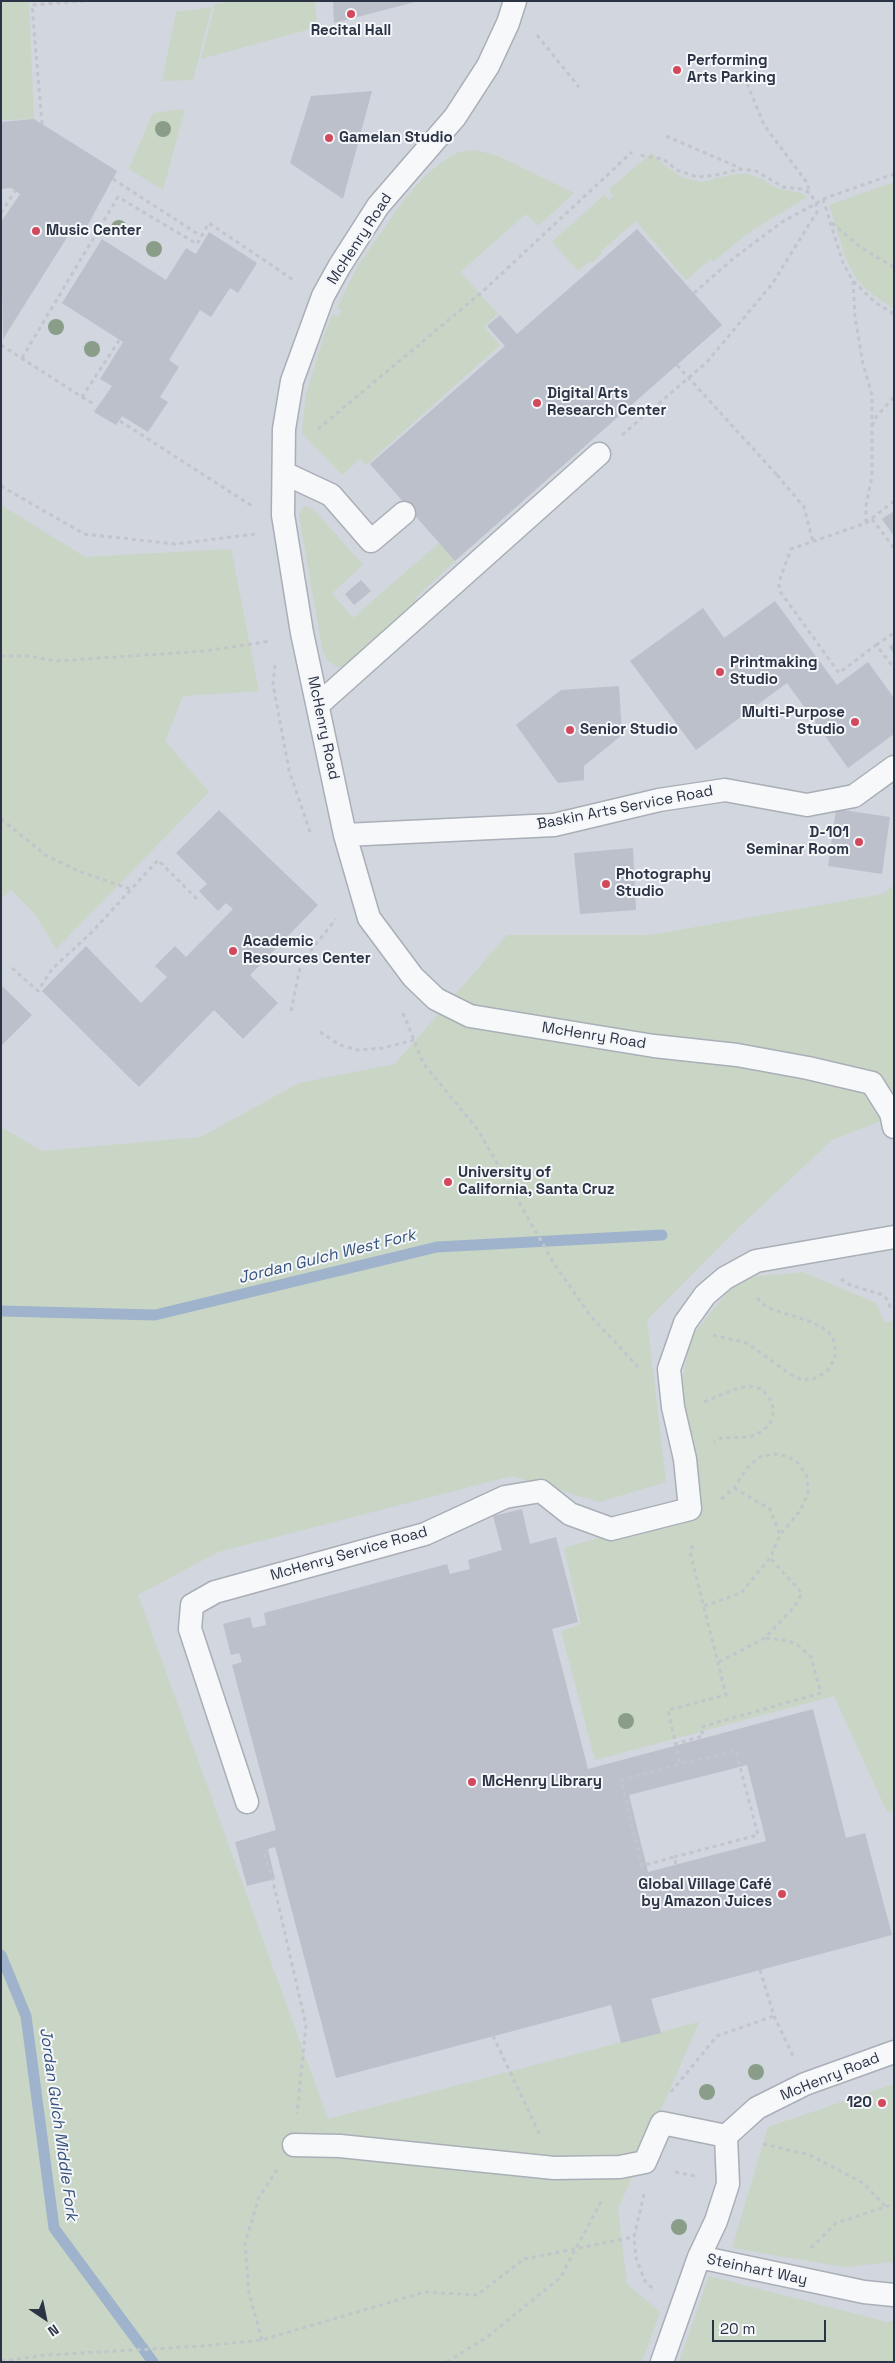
<!DOCTYPE html>
<html>
<head>
<meta charset="utf-8">
<style>
	body { margin:0 }
	#map { position:relative; width:895px; height:2363px; overflow:hidden; background:#e4e7ec; font-family:"Space Grotesk",sans-serif }
	canvas { display:block }
	.frame { position:absolute; inset:0; border:2px solid #2b3445; pointer-events:none }
	.north { position:absolute; left:20px; top:2293px; width:50px; height:50px; -webkit-text-stroke:4px #f4f6f9; paint-order:stroke; rotate:146deg; font-size:14px; font-weight:700; line-height:20px; text-align:center; color:#2b3445 }
	.north::after { content:''; display:block; margin:auto; width:18px; height:22px; background:#2b3445; clip-path:polygon(50% 0,100% 100%,50% 72%,0 100%) }
	.scale { position:absolute; left:712px; top:2320px; width:114px; height:22px; box-sizing:border-box; border:2px solid #2b3445; border-top:0; padding-left:6px; font-size:15px; line-height:18px; white-space:nowrap; color:#2b3445; -webkit-text-stroke:4px #f4f6f9; paint-order:stroke }
</style>
</head>
<body>
<div id="map">
<canvas width="895" height="2363"></canvas>
<div class="frame"></div>
<div class="north">N</div>
<div class="scale">20 m</div>
</div>
<script>
const c = document.querySelector('canvas').getContext('2d');
c.lineJoin = 'round';
function fillPath(path, color) {
  c.fillStyle = color;
  c.fill(path, 'evenodd');
}
function shape(rows) {
  const path = new Path2D();
  for (const r of rows) {
    path.moveTo(r[0], r[1]);
    for (let i = 2; i < r.length; i += 2) path.lineTo(r[i], r[i + 1]);
  }
  return path;
}
function strokePath(path, color, width, dash) {
  c.strokeStyle = color;
  c.lineWidth = width;
  c.lineCap = dash ? 'butt' : 'round';
  c.setLineDash(dash || []);
  c.stroke(path);
}
function label(font, color, halo, rows, align = 'center') {
  c.font = font + ' "Space Grotesk",sans-serif';
  c.lineWidth = 4;
  c.setLineDash([]);
  c.textBaseline = 'middle';
  c.strokeStyle = halo;
  c.fillStyle = color;
  for (const [text, x, y, turn = 0] of rows) {
    c.save();
    c.translate(x, y);
    c.rotate((+turn || 0) * Math.PI / 180);
    c.textAlign = isNaN(turn) ? turn : align;
    if (halo) c.strokeText(text, 0, 0);
    c.fillText(text, 0, 0);
    c.restore();
  }
}
fillPath(shape([
	[1,1,894,1,894,2362,1,2362]
]), '#d2d6de');
fillPath(shape([
	[1,1,29,1,34,119,1,120],
	[236,1,315,1,317,27,201,59,215,4],
	[212,7,193,80,162,81,176,12],
	[185,109,163,190,129,169,153,113],
	[476,150,498,156,574,193,538,226,526,214,460,272,498,314,484,327,500,345,366,465,360,459,342,475,302,433,306,394,325,333,333,314,339,316,342,311,337,308,357,267,404,200,426,175,442,162,458,152],
	[652,153,665,166,683,178,701,182,735,174,748,174,762,179,776,188,801,193,807,197,748,233,713,262,711,259,686,280,636,221,601,251,602,253,592,263,590,261,578,271,552,242,604,195,609,200,613,196,609,189],
	[894,182,894,309,872,294,857,280,846,259,829,205],
	[1,505,85,557,231,549,259,691,183,696,165,741,209,792,56,949,35,914,11,890,1,899],
	[306,506,313,509,363,565,332,593,353,618,439,543,455,561,416,597,414,604,342,667,338,667,329,662,323,653,299,515,301,510],
	[894,885,894,1116,832,1140,737,1229,647,1320,666,1482,599,1502,512,1476,218,1552,138,1595,328,2119,699,2022,618,2209,627,2284,660,2312,642,2362,1,2362,1,1127,42,1151,201,1137,299,1083,395,1064,507,935,650,935,883,894],
	[803,1272,876,1303,884,1321,894,1322,894,1811,887,1812,834,1696,595,1760,561,1631,581,1624,564,1548,701,1508,681,1383,692,1336,739,1278],
	[894,2084,894,2262,843,2267,732,2248,768,2127],
	[709,2276,887,2322,894,2321,894,2362,679,2362]
]), '#c9d6c5');
strokePath(shape([
	[1,1311,155,1315,437,1247,662,1235],
	[1,1955,26,2016,54,2228,153,2362]
]), '#9fb4cc', 11);
fillPath(shape([
	[333,1,415,1,415,2,334,23],
	[372,91,343,199,290,163,311,96],
	[34,119,117,171,83,234,73,228,3,339,1,222,20,194,11,188,1,189,1,122],
	[637,229,722,325,455,561,370,464,505,346,487,326,500,315,517,334],
	[209,232,257,263,238,293,230,288,211,317,200,310,169,360,179,367,160,397,168,402,148,432,122,416,116,425,94,412,112,386,100,379,123,342,62,303,102,239,166,280,186,248,196,254],
	[894,511,894,536,882,519],
	[361,580,371,591,354,605,345,594],
	[775,601,837,685,868,662,894,698,894,734,848,768,787,683,696,750,630,661,703,608,724,638],
	[894,643,894,654,889,647],
	[619,686,622,735,584,766,584,780,558,783,516,725,561,690],
	[836,809,890,817,882,874,828,866],
	[219,810,318,905,250,975,278,1003,243,1039,214,1010,139,1087,42,991,86,946,141,1003,167,977,155,966,175,946,186,957,233,909,226,903,218,911,199,891,207,884,176,853],
	[633,848,636,910,580,914,574,853],
	[1,985,32,1015,1,1046],
	[522,1509,530,1544,556,1537,578,1622,552,1629,588,1769,813,1709,846,1838,865,1833,892,1935,651,1999,661,2033,621,2043,611,2005,336,2078,275,1847,268,1849,275,1879,247,1886,235,1842,276,1830,232,1665,242,1662,239,1653,231,1655,223,1624,250,1617,253,1628,266,1625,264,1613,447,1564,450,1574,470,1569,468,1560,502,1550,493,1516],
	[747,1765,766,1841,648,1872,629,1795]
]), '#bbc0ca');
const lane = shape([
	[515,1,508,23,488,66,455,117,378,206,339,267,323,296,292,381,284,429,283,515,302,633,345,835,369,918,413,977,436,999,470,1016,654,1046,737,1055,808,1068,872,1083,891,1113,894,1127],
	[284,473,331,495,371,541,404,513],
	[319,704,599,454],
	[345,835,554,825,659,800,725,790,807,805,854,796,894,767],
	[247,1802,190,1629,192,1605,215,1592,425,1534,505,1497,541,1491,570,1514,611,1529,690,1509,685,1459,673,1407,669,1369,685,1323,705,1295,725,1278,756,1261,894,1237],
	[294,2145,340,2146,554,2168,620,2167,645,2162,662,2123,726,2136],
	[699,2257,864,2292,894,2295],
	[662,2362,699,2257,716,2221,728,2184,726,2136,757,2108,805,2084,894,2052]
]);
strokePath(lane, '#a9aeb7', 25);
strokePath(shape([
	[537,35,579,87],
	[744,76,764,125,808,184,808,192],
	[42,124,32,5,84,1],
	[666,136,740,168],
	[113,179,201,236],
	[823,199,843,263,853,281,876,303,894,314],
	[1,213,15,191],
	[832,223,860,247,894,267],
	[853,281,855,317,863,364,872,395,872,476,866,506,866,523],
	[694,293,734,258,782,222,826,198,894,174],
	[1,345,82,397,120,339],
	[22,358,118,197,197,244,209,223,295,281],
	[82,397,96,405],
	[120,421,252,506],
	[872,426,876,417,894,397],
	[318,429,482,292,632,152],
	[622,435,707,362,772,284,817,212,816,203,810,193,801,189,783,187,756,171,741,169,716,175,697,177,677,170,663,159,639,155],
	[777,475,804,507,813,542],
	[1,486,84,534,175,544,256,534],
	[894,501,866,523,791,549,779,582,779,590,839,673,876,645,894,668],
	[872,519,894,548],
	[876,645,894,633],
	[1,656,29,656,56,661,205,651,271,641],
	[275,665,273,684,289,770,310,832],
	[1,819,47,856,81,872,130,889],
	[12,968,38,991,52,969,91,933,158,860,199,901],
	[291,1011,301,963,336,919],
	[403,1013,423,1063,478,1130,553,1262,589,1314,638,1367],
	[320,1032,340,1045,358,1050,383,1048,414,1040],
	[841,1279,850,1285,883,1295,889,1302,890,1308],
	[713,1335,747,1343,790,1374,802,1380,816,1378,827,1371,835,1358,835,1343,828,1331,812,1322,771,1309,760,1302,756,1295],
	[704,1402,738,1388,750,1386,762,1389,770,1399,774,1410,770,1423,763,1431,750,1437,721,1438,714,1442],
	[734,1488,770,1509,780,1535],
	[704,1606,741,1593,770,1558,780,1535,800,1511,808,1493,807,1476,798,1463,787,1456,774,1454,759,1457,747,1468,734,1488,720,1500],
	[719,1662,765,1638,794,1607,802,1593,770,1558],
	[674,1744,703,1736,701,1727,821,1693,811,1657,799,1646,789,1641,765,1638],
	[264,1854,272,1877,306,2025,297,2114],
	[674,1857,758,1835,736,1751,680,1764],
	[676,1864,674,1857,642,1866,621,1780,680,1764,668,1710,726,1695,690,1552,694,1541],
	[760,1970,774,2016,793,2056],
	[493,2036,540,2135],
	[671,2092,717,2036,774,2016],
	[763,2144,810,2155,863,2183,886,2207],
	[675,2172,695,2176],
	[644,2194,634,2237,636,2258,645,2281,655,2291],
	[811,2248,836,2223,894,2204],
	[262,2340,249,2293,245,2243,259,2197,277,2170],
	[1,2361,47,2355,203,2346,262,2340,425,2292,477,2295,524,2259],
	[447,2362,487,2337,560,2278,603,2198]
]), '#c2c5cb', 3, [4, 4]);
strokePath(lane, '#f7f8fa', 22);
strokePath(shape([
	[677,365,777,475],
	[524,2259,634,2237]
]), '#c2c5cb', 3, [4, 4]);
c.fillStyle = '#899d89';
for (const [x, y] of [
	[163,129],
	[119,228],
	[154,249],
	[56,327],
	[92,349],
	[626,1721],
	[756,2072],
	[707,2092],
	[679,2227]
]) {
  c.beginPath();
  c.arc(x, y, 8, 0, 2 * Math.PI);
  c.fill();
}
for (const [x, y, r, color] of [
	[351,14,5,"#d1495b"],
	[677,70,5,"#d1495b"],
	[329,138,5,"#d1495b"],
	[36,231,5,"#d1495b"],
	[537,403,5,"#d1495b"],
	[720,672,5,"#d1495b"],
	[855,722,5,"#d1495b"],
	[570,730,5,"#d1495b"],
	[859,842,5,"#d1495b"],
	[606,884,5,"#d1495b"],
	[233,951,5,"#d1495b"],
	[448,1182,5,"#d1495b"],
	[472,1782,5,"#d1495b"],
	[782,1894,5,"#d1495b"],
	[882,2103,5,"#d1495b"]
]) {
  const dot = new Path2D();
  dot.arc(x, y, r, 0, 2 * Math.PI);
  c.fillStyle = color;
  c.fill(dot);
  strokePath(dot, '#f4f6f9', 2);
}
label('bold 15px', '#2b3445', '#f4f6f9', [
	["Recital Hall",351,31,"center"],
	["Performing",687,61],
	["Arts Parking",687,78],
	["Gamelan Studio",339,138],
	["Music Center",46,231],
	["Digital Arts",547,394],
	["Research Center",547,411],
	["Printmaking",730,663],
	["Studio",730,680],
	["Multi-Purpose",845,713,"right"],
	["Studio",845,730,"right"],
	["Senior Studio",580,730],
	["D-101",849,833,"right"],
	["Seminar Room",849,850,"right"],
	["Photography",616,875],
	["Studio",616,892],
	["Academic",243,942],
	["Resources Center",243,959],
	["University of",458,1173],
	["California, Santa Cruz",458,1190],
	["McHenry Library",482,1782],
	["Global Village Café",772,1885,"right"],
	["by Amazon Juices",772,1902,"right"],
	["120",872,2103,"right"]
], 'left');
label('15px', '#2b3445', '#f4f6f9', [
	["McHenry Road",360,239,-57],
	["McHenry Road",323,728,78],
	["Baskin Arts Service Road",625,808,-11],
	["McHenry Road",594,1036,9],
	["McHenry Service Road",349,1554,-16],
	["McHenry Road",830,2077,-22],
	["Steinhart Way",757,2270,12]
]);
label('italic 16px', '#34527a', '#f4f6f9', [
	["Jordan Gulch West Fork",327,1257,-14],
	["Jordan Gulch Middle Fork",58,2124,82]
]);
</script>
</body>
</html>
